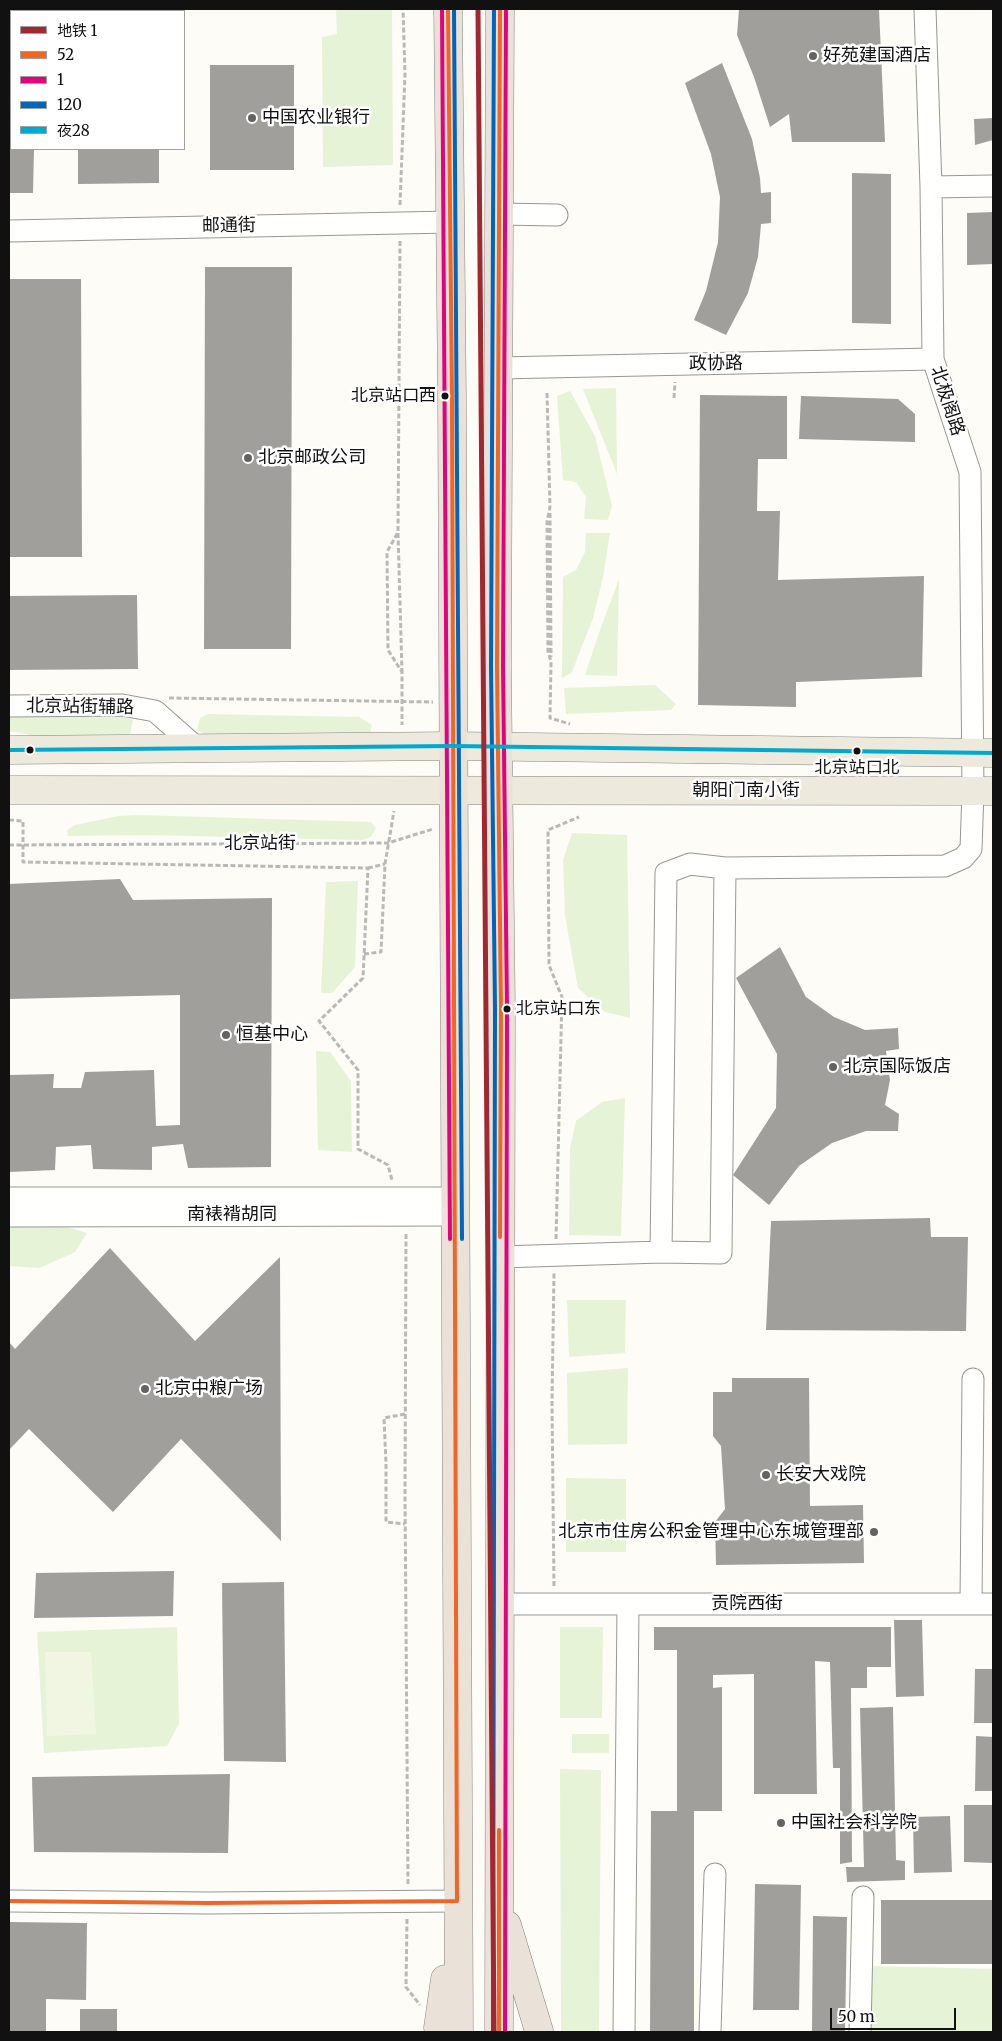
<!DOCTYPE html>
<html>
<head>
<meta charset="utf-8">
<style>
	body { margin:0 }
	#map { position:relative; width:1002px; height:2041px; overflow:hidden; background:#fdfcf7; font-family:Merriweather,"Noto Sans SC",serif }
	canvas { display:block }
	.frame { position:absolute; inset:0; border:10px solid #111; pointer-events:none }
	.legend { position:absolute; left:10px; top:10px; width:175px; height:140px; box-sizing:border-box; background:#fff; border:1px solid #a0a0a0; margin:0; padding:6px 9px; list-style:none; font-size:15px; color:#111 }
	.legend li { display:flex; align-items:center; gap:10px; height:25px }
	.legend b { width:25px; border:1px solid #a0a0a0 }
	.scale { position:absolute; left:830px; top:2008px; width:126px; height:22px; box-sizing:border-box; border:2px solid #111; border-top:0; padding-left:6px; font-size:15px; line-height:18px; white-space:nowrap; color:#111; -webkit-text-stroke:4px #fff; paint-order:stroke }
</style>
</head>
<body>
<div id="map">
<canvas width="1002" height="2041"></canvas>
<div class="frame"></div>
<ul class="legend">
<li><b style="height:6px;background:#a12830"></b>地铁 1</li>
<li><b style="height:6px;background:#f26522"></b>52</li>
<li><b style="height:6px;background:#e5007d"></b>1</li>
<li><b style="height:6px;background:#0065bd"></b>120</li>
<li><b style="height:6px;background:#00a9ce"></b>夜28</li>
</ul>
<div class="scale">50 m</div>
</div>
<script>
const c = document.querySelector('canvas').getContext('2d');
c.lineJoin = 'round';
function fillPath(path, color) {
  c.fillStyle = color;
  c.fill(path, 'evenodd');
}
function shape(rows) {
  const path = new Path2D();
  for (const r of rows) {
    path.moveTo(r[0], r[1]);
    for (let i = 2; i < r.length; i += 2) path.lineTo(r[i], r[i + 1]);
  }
  return path;
}
function strokePath(path, color, width, dash) {
  c.strokeStyle = color;
  c.lineWidth = width;
  c.lineCap = dash ? 'butt' : 'round';
  c.setLineDash(dash || []);
  c.stroke(path);
}
function label(font, color, halo, rows, align = 'center') {
  c.font = font + ' Merriweather,"Noto Sans SC",serif';
  c.lineWidth = 5;
  c.setLineDash([]);
  c.textBaseline = 'middle';
  c.strokeStyle = halo;
  c.fillStyle = color;
  for (const [text, x, y, turn = 0] of rows) {
    c.save();
    c.translate(x, y);
    c.rotate((+turn || 0) * Math.PI / 180);
    c.textAlign = isNaN(turn) ? turn : align;
    if (halo) c.strokeText(text, 0, 0);
    c.fillText(text, 0, 0);
    c.restore();
  }
}
fillPath(shape([
	[336,9,392,9,393,165,323,167,322,37,337,34],
	[616,388,617,474,583,389],
	[570,391,595,436,612,506,608,520,584,519,586,497,576,482,563,480,557,396],
	[586,533,610,533,603,577,593,618,572,672,562,678,563,577,576,570,585,552],
	[619,579,617,676,585,675,600,630],
	[655,685,676,704,671,710,566,714,564,688],
	[118,714,133,720,130,734,122,739,41,737,9,731,9,716],
	[208,714,359,717,372,725,369,737,205,735,197,730,200,718],
	[137,815,371,822,376,828,371,837,362,840,146,835,68,836,67,830,75,825,118,816],
	[572,833,627,835,630,1018,605,1012,578,988,565,916,563,860],
	[358,881,355,967,332,993,321,993,326,882],
	[316,1051,330,1052,351,1081,352,1152,318,1150],
	[625,1098,621,1236,569,1235,570,1148,576,1121,602,1102],
	[9,1222,64,1226,87,1233,75,1252,40,1268,9,1266],
	[567,1300,626,1300,625,1353,569,1357],
	[628,1368,627,1444,568,1445,567,1373],
	[566,1478,626,1479,626,1552,566,1552],
	[177,1627,179,1724,167,1746,44,1753,37,1632],
	[560,1627,603,1627,602,1718,560,1718],
	[572,1734,609,1734,609,1753,572,1753],
	[560,1769,601,1770,599,2032,561,2032],
	[870,1966,993,1969,993,2032,870,2032]
]), '#e7f3d7');
fillPath(shape([
	[45,1652,91,1652,96,1734,47,1736]
]), '#f0f6e1');
fillPath(shape([
	[76,9,157,9,157,11,76,11],
	[739,9,879,9,885,142,792,142,789,114,770,127,754,77,737,35],
	[722,63,752,139,760,178,761,193,771,192,771,223,761,224,758,257,748,293,726,335,694,320,706,291,718,242,720,197,711,154,685,83],
	[210,65,294,65,294,170,210,170],
	[993,118,993,140,975,145,974,119],
	[9,119,11,119,11,149,34,149,33,193,9,193],
	[78,149,159,149,159,183,78,184],
	[852,173,891,174,891,324,852,323],
	[993,212,993,264,967,265,967,213],
	[205,267,292,267,291,649,204,649],
	[9,279,81,279,82,557,9,557],
	[700,395,787,396,787,459,758,459,757,511,780,511,778,580,924,576,922,677,796,682,796,707,698,705],
	[801,396,898,399,915,414,915,442,799,439],
	[137,595,138,669,9,670,9,596],
	[120,879,133,900,272,898,271,1167,188,1168,183,1144,152,1147,152,1170,93,1169,91,1145,56,1147,55,1170,9,1172,9,1075,54,1074,53,1088,81,1088,85,1072,154,1070,156,1126,180,1125,180,995,9,999,9,884],
	[780,947,806,997,834,1017,865,1030,898,1028,899,1049,886,1051,890,1080,885,1105,899,1114,898,1131,866,1131,832,1143,799,1166,769,1205,733,1175,776,1108,777,1054,736,978],
	[930,1218,931,1237,968,1237,966,1331,766,1330,771,1221],
	[110,1248,195,1341,280,1257,281,1541,181,1439,113,1512,29,1429,9,1450,9,1342,15,1349],
	[732,1378,809,1378,810,1506,863,1505,864,1563,716,1565,715,1522,725,1509,721,1446,713,1436,713,1392,732,1392],
	[174,1571,173,1616,34,1618,36,1573],
	[284,1582,286,1762,224,1761,222,1583],
	[894,1620,922,1620,924,1696,896,1697],
	[654,1627,891,1627,891,1667,867,1667,867,1688,851,1688,852,1862,840,1864,840,1768,833,1768,830,1662,815,1661,817,1794,754,1794,754,1674,713,1675,713,1688,722,1687,722,1811,694,1811,694,2032,650,2032,651,1811,677,1811,677,1650,654,1650],
	[975,1669,993,1669,993,1723,974,1723],
	[893,1707,896,1860,905,1861,905,1880,847,1882,846,1867,864,1867,860,1708],
	[976,1736,993,1737,993,1791,975,1791],
	[230,1774,228,1853,34,1852,32,1777],
	[964,1805,993,1805,993,1863,964,1862],
	[950,1816,952,1872,914,1873,913,1817],
	[755,1884,801,1885,799,2010,753,2010],
	[881,1900,993,1900,993,1964,881,1964],
	[813,1916,847,1917,845,2032,812,2032],
	[9,1922,87,1923,86,2000,46,1999,46,2032,9,2032],
	[80,2009,117,2009,117,2032,80,2032]
]), '#a19f9c');
const minor = shape([
	[931,187,993,186],
	[499,214,557,215],
	[9,231,450,222],
	[498,368,933,359],
	[9,706,122,705,155,711,197,748],
	[725,868,721,1253,661,1252,666,873,690,864,725,868,945,866,963,858,971,849,973,791,970,472,933,359,931,187,925,9],
	[9,1198,456,1198],
	[9,1216,456,1215],
	[500,1257,661,1252],
	[971,1603,973,1379],
	[501,1604,993,1604],
	[9,1901,208,1903,457,1901],
	[624,2032,628,1604],
	[710,2032,715,1874],
	[860,2032,863,1897]
]);
const major = shape([
	[9,750,453,746,993,753],
	[9,790,993,791]
]);
const highway = shape([
	[448,9,452,397,459,2032],
	[507,1925,539,2031],
	[438,2028,445,1979],
	[499,2032,501,1008,497,666,500,9]
]);
strokePath(minor, '#979795', 23);
strokePath(major, '#858482', 29);
strokePath(highway, '#858482', 29);
strokePath(shape([
	[400,205,405,74,403,9],
	[400,241,398,532,387,552,388,650,402,672,402,725],
	[547,393,550,507,547,522,548,651,551,662,550,718,570,724],
	[674,398,675,382],
	[550,513,551,657],
	[398,533,402,672],
	[169,698,433,702],
	[9,820,23,821,23,862,368,868,363,978,319,1021,358,1070,358,1149,388,1165,392,1180],
	[9,845,388,843,433,829],
	[368,868,385,864],
	[364,954,381,952,385,864,394,811],
	[406,1234,405,1495,408,1885],
	[556,1239,562,997,549,965,548,830,579,817],
	[405,1414,384,1418,386,1463,386,1522,405,1524],
	[554,1586,552,1402,554,1273],
	[407,1919,406,1987,420,2005]
]), '#b9b9b8', 3, [5, 2.5]);
strokePath(minor, '#fffffe', 21);
strokePath(major, '#ede9dc', 28);
strokePath(highway, '#eae1d8', 28);
strokePath(shape([
	[500,9,497,666,501,1008,500,1237],
	[499,1830,499,2032],
	[9,1901,208,1903,457,1901,452,397,448,9]
]), '#f26522', 4);
strokePath(shape([
	[442,9,450,1239],
	[505,2032,507,1008,503,666,506,9]
]), '#e5007d', 4);
strokePath(shape([
	[454,9,462,1239],
	[493,2032,495,1008,491,666,494,9]
]), '#0065bd', 4);
strokePath(shape([
	[9,750,453,746,993,753]
]), '#00a9ce', 4);
strokePath(shape([
	[478,9,494,2032]
]), '#a12830', 5);
for (const [x, y, r, color] of [
	[813,56,5,"#646362"],
	[252,118,5,"#646362"],
	[445,396,4.5,"#111"],
	[248,458,5,"#646362"],
	[30,750,4.5,"#111"],
	[857,751,4.5,"#111"],
	[507,1009,4.5,"#111"],
	[226,1035,5,"#646362"],
	[833,1067,5,"#646362"],
	[145,1389,5,"#646362"],
	[766,1475,5,"#646362"],
	[874,1532,5,"#646362"],
	[781,1823,5,"#646362"]
]) {
  const dot = new Path2D();
  dot.arc(x, y, r, 0, 2 * Math.PI);
  c.fillStyle = color;
  c.fill(dot);
  strokePath(dot, '#fff', 2);
}
label('17px', '#111', '#fff', [
	["北京站口西",436,396],
	["北京站口北",857,768,"center"],
	["北京站口东",516,1009,"left"]
], 'right');
label('18px', '#111', '#fff', [
	["好苑建国酒店",823,56],
	["中国农业银行",262,118],
	["北京邮政公司",258,458],
	["恒基中心",236,1035],
	["北京国际饭店",843,1067],
	["北京中粮广场",155,1389],
	["长安大戏院",776,1475],
	["北京市住房公积金管理中心东城管理部",864,1532,"right"],
	["中国社会科学院",791,1823]
], 'left');
label('18px', '#111', '#fff', [
	["邮通街",229,226,-1],
	["政协路",716,364,-1],
	["北极阁路",947,401,72],
	["北京站街辅路",80,707,1],
	["朝阳门南小街",746,791],
	["北京站街",260,844],
	["南裱褙胡同",232,1215],
	["贡院西街",747,1604]
]);
</script>
</body>
</html>
